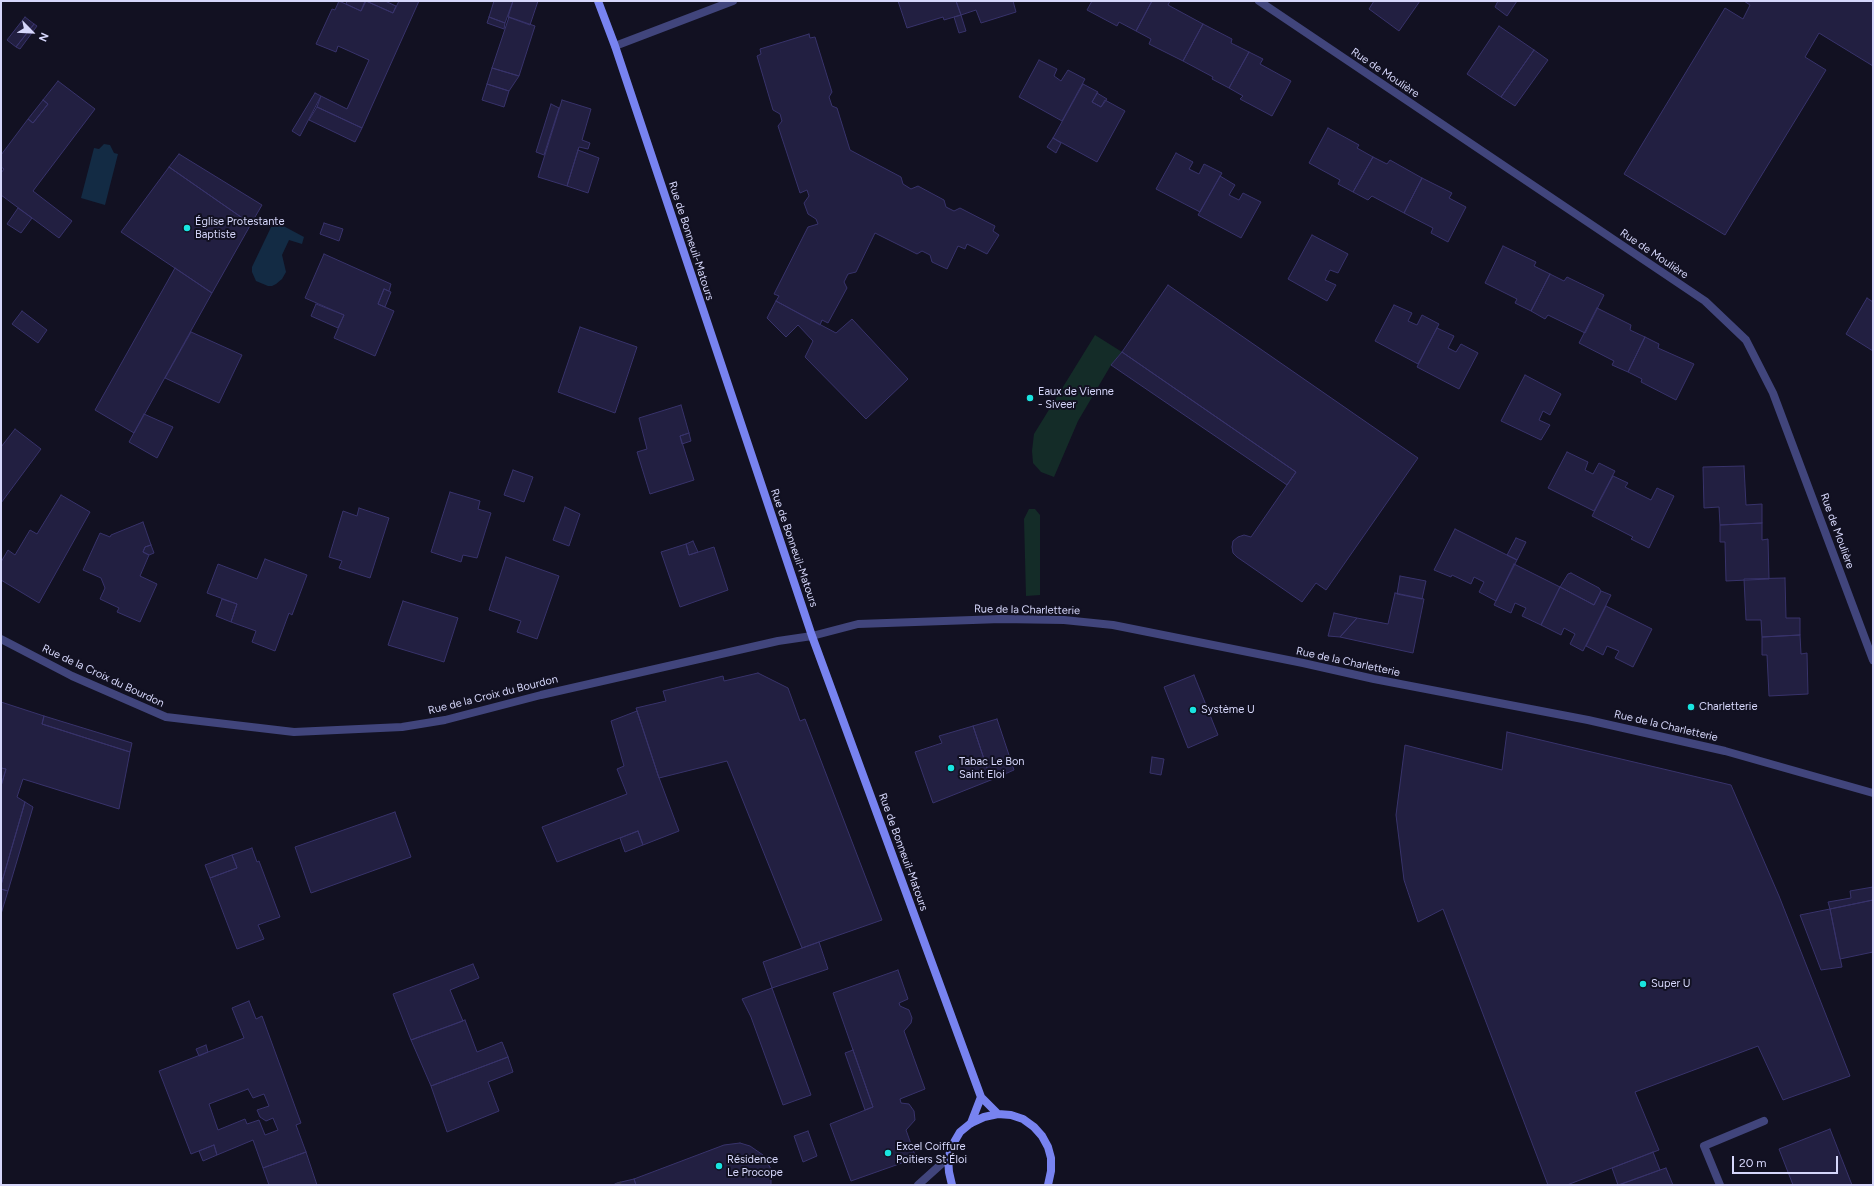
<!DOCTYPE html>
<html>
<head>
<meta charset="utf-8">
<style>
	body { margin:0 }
	#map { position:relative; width:1874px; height:1186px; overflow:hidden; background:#121122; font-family:Figtree,sans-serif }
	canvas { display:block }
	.frame { position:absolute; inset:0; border:2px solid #d6d7fb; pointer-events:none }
	.north { position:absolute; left:12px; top:12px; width:40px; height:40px; -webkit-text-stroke:3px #121122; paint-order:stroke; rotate:114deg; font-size:11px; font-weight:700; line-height:16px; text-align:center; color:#d6d7fb }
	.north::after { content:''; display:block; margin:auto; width:14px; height:18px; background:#d6d7fb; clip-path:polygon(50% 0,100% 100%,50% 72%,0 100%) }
	.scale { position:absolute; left:1732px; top:1156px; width:106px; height:18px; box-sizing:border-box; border:2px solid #d6d7fb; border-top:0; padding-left:5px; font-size:12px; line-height:14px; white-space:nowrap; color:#d6d7fb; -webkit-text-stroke:3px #121122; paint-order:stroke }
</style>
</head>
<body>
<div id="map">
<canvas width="1874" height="1186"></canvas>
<div class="frame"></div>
<div class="north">N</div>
<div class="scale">20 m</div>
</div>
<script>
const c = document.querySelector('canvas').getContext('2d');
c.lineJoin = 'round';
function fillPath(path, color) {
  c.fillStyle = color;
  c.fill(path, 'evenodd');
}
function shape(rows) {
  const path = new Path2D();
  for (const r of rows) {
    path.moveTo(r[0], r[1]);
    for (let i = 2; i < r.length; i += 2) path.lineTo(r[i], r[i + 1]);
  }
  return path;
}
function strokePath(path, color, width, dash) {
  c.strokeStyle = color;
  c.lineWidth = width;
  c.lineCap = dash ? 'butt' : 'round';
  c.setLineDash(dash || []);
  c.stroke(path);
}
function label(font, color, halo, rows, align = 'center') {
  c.font = font + ' Figtree,sans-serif';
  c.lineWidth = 4;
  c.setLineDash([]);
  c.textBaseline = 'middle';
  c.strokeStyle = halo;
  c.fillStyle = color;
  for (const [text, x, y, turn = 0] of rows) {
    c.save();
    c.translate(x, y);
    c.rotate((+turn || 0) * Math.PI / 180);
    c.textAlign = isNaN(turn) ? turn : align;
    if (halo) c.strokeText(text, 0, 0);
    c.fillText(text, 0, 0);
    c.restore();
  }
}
fillPath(shape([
	[1095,335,1122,352,1111,365,1078,421,1054,477,1041,472,1033,463,1032,451,1034,434],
	[1029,509,1035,509,1040,515,1040,595,1026,596,1024,519]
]), '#142c28');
fillPath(shape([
	[104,144,110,145,114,153,118,154,105,205,81,198,94,148,99,149],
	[274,221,304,237,302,244,289,240,282,255,286,272,282,279,276,284,272,286,268,286,256,281,252,272,252,267]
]), '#132b44');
const building = shape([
	[339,1,361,11,366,1,393,13,399,1,419,1,362,128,317,107,321,96,347,109,369,60,338,46,336,52,316,44,332,9,335,10,339,1],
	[347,1,365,1,361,11,346,4,347,1],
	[366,1,385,1,396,6,393,13,366,1],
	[494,1,513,1,505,23,489,17,494,1],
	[513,1,538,1,530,25,508,17,513,1],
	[898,1,956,1,961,15,944,20,943,17,907,28,898,1],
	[956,1,1013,1,1016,12,981,23,976,10,961,15,956,1],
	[1092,1,1152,1,1136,31,1119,22,1117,26,1087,10,1092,1],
	[1152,1,1170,1,1168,5,1203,24,1183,61,1149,44,1151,39,1136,31,1152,1],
	[1374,1,1420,1,1399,31,1369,9,1374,1],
	[1498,1,1517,1,1507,16,1495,7,1498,1],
	[1744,1,1873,1,1873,66,1819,33,1805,57,1826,70,1725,235,1624,174,1725,8,1743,19,1750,5,1744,1],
	[961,15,966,31,959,33,954,17,961,15],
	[25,17,34,24,16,47,7,40,25,17],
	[489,17,505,23,504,29,487,23,489,17],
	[509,17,535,26,519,76,492,68,509,17],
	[34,24,37,26,20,49,16,47,34,24],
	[1203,24,1232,39,1231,43,1249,52,1229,88,1212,79,1213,77,1183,61,1203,24],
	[1499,26,1534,50,1501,97,1467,74,1499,26],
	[809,34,810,38,815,37,832,92,829,97,832,106,837,108,850,150,901,177,903,184,911,189,918,186,944,200,946,207,954,211,960,208,995,226,993,231,999,235,987,254,967,244,965,249,958,246,947,269,932,262,930,255,922,251,917,254,875,233,856,272,848,274,844,282,847,288,828,323,822,320,820,325,776,301,779,296,774,294,808,227,818,224,816,219,808,214,804,203,809,196,807,190,800,193,778,126,782,121,780,114,773,110,757,56,761,54,760,49,809,34],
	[1534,50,1548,60,1515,106,1501,97,1534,50],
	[1249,52,1263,59,1260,64,1291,81,1272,116,1240,99,1243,96,1229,88,1249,52],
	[1039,60,1057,69,1054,76,1061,81,1068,70,1085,79,1062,121,1019,97,1039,60],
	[492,68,519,76,509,91,487,84,492,68],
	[58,81,95,109,33,191,72,221,59,238,1,195,1,173,4,169,1,167,1,155,28,119,33,123,48,104,43,100,58,81],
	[487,84,509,91,504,107,482,100,487,84],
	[1083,84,1098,92,1092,102,1101,107,1105,100,1125,111,1097,162,1053,138,1083,84],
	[315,93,321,96,300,136,292,131,315,93],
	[1097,93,1107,99,1101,107,1092,102,1097,93],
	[43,100,48,104,33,123,28,119,43,100],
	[562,100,591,109,582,140,590,143,588,149,579,147,567,186,538,177,562,100],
	[551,104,559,108,544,155,536,152,551,104],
	[317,107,362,128,355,142,309,120,317,107],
	[1328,128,1359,145,1357,148,1373,157,1353,192,1338,184,1340,180,1309,163,1328,128],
	[1053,138,1061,143,1056,153,1047,147,1053,138],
	[578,150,599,158,588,193,567,186,578,150],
	[1176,153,1193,162,1189,169,1199,174,1204,164,1222,173,1200,212,1156,189,1176,153],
	[179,154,262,205,251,224,169,167,179,154],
	[1373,157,1387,164,1390,160,1422,178,1404,213,1372,196,1368,200,1353,192,1373,157],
	[169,167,251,224,212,293,121,232,169,167],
	[1220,176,1235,185,1229,195,1239,200,1243,193,1261,202,1241,238,1198,215,1220,176],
	[1422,178,1452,193,1449,198,1466,207,1448,242,1431,233,1433,228,1404,213,1422,178],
	[18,208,32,218,21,233,7,224,18,208],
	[324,223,343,229,339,241,320,234,324,223],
	[1312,235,1348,254,1338,273,1330,270,1325,280,1336,285,1327,301,1288,279,1312,235],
	[1503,246,1536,262,1534,266,1550,274,1531,311,1515,303,1517,299,1485,283,1503,246],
	[324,254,391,284,389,291,384,289,378,304,394,311,375,356,334,338,344,315,305,298,324,254],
	[175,268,212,293,134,433,95,410,175,268],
	[1550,274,1564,281,1567,277,1604,295,1585,333,1548,315,1545,319,1531,311,1550,274],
	[1168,285,1418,458,1326,590,1316,583,1302,602,1237,557,1233,553,1232,547,1233,541,1238,537,1244,535,1251,537,1296,472,1122,352,1168,285],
	[384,289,391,292,385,307,378,304,384,289],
	[1867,298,1873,302,1873,351,1846,334,1867,298],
	[776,301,836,333,852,319,908,379,866,419,805,357,813,341,798,325,786,337,767,318,776,301],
	[316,304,344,315,338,328,311,316,316,304],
	[1394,305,1412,313,1408,321,1417,325,1422,315,1439,324,1418,364,1375,341,1394,305],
	[1597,308,1631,325,1630,330,1645,337,1628,372,1612,365,1614,361,1579,343,1597,308],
	[22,311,47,330,38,343,12,324,22,311],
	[580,327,637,347,615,413,558,392,580,327],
	[1437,328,1454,336,1448,348,1456,352,1461,344,1478,353,1459,389,1417,367,1437,328],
	[191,332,242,355,219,403,165,378,191,332],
	[1645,337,1659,344,1658,348,1694,364,1676,400,1641,382,1642,379,1628,372,1645,337],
	[1122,352,1296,472,1287,485,1111,365,1122,352],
	[1525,375,1561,394,1550,415,1543,411,1539,420,1550,425,1541,440,1501,421,1525,375],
	[681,405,689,433,680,436,694,480,650,494,637,452,647,449,639,418,681,405],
	[144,414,173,427,157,458,129,442,144,414],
	[15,429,41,449,1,503,1,447,15,429],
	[689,433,691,441,682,444,680,436,689,433],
	[1567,452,1588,462,1585,470,1593,474,1599,463,1615,471,1594,511,1548,488,1567,452],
	[1744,466,1746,505,1762,504,1762,523,1720,525,1719,507,1704,508,1703,467,1744,466],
	[513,470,533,477,524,502,504,495,513,470],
	[1613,476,1628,483,1625,487,1651,500,1657,488,1674,496,1649,548,1631,539,1633,537,1592,516,1613,476],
	[450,492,480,501,478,509,491,513,477,558,463,555,461,562,431,552,450,492],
	[61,495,90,512,39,603,1,580,1,562,8,550,15,555,30,530,37,534,61,495],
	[565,507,580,514,569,546,553,540,565,507],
	[359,508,389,518,370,578,339,568,342,561,329,557,343,511,357,516,359,508],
	[143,522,151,545,145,547,143,552,149,555,140,576,157,584,140,622,117,612,119,608,100,599,105,588,101,578,83,570,100,533,110,537,111,535,143,522],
	[1762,523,1762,540,1768,539,1769,579,1726,581,1725,542,1720,542,1720,525,1762,523],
	[1455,529,1517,560,1496,601,1479,592,1484,582,1474,577,1471,584,1452,575,1451,577,1434,570,1455,529],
	[1516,538,1526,542,1517,560,1507,555,1516,538],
	[693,541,698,552,689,555,686,544,693,541],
	[686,544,689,555,714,547,728,590,680,607,661,552,686,544],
	[151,545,154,553,149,555,143,552,145,547,151,545],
	[506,557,559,576,537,639,517,632,521,621,489,610,506,557],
	[265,559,307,575,292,615,289,613,275,651,252,642,256,631,231,622,237,604,207,593,218,564,257,579,265,559],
	[1514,564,1560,587,1541,625,1522,616,1526,608,1515,603,1511,613,1494,605,1514,564],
	[1571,573,1599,588,1601,591,1594,605,1560,587,1568,574,1571,573],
	[1400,576,1426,581,1422,599,1397,594,1400,576],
	[1785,578,1786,618,1800,618,1800,635,1762,637,1761,620,1746,620,1744,579,1785,578],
	[1560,587,1594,605,1601,591,1611,595,1583,651,1570,644,1575,634,1564,628,1561,635,1541,625,1560,587],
	[1395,593,1424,599,1413,653,1340,637,1357,618,1388,624,1395,593],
	[222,599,237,604,231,622,216,616,222,599],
	[403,601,458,618,444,662,388,645,403,601],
	[1606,606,1652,629,1633,667,1615,658,1619,651,1607,646,1603,655,1586,646,1606,606],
	[1334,613,1357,618,1340,637,1328,636,1334,613],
	[1800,635,1801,654,1807,653,1808,694,1769,696,1767,655,1762,655,1762,637,1800,635],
	[758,673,788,688,800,721,805,719,882,920,802,948,727,761,659,778,636,708,666,701,663,691,723,676,724,681,758,673],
	[1194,675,1218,735,1188,748,1164,687,1194,675],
	[1,702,44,716,42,724,130,752,119,809,23,779,17,797,25,802,1,885,1,786,6,769,1,768,1,702],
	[637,711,658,775,679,831,643,845,638,831,557,862,542,827,627,794,617,769,624,766,611,721,637,711],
	[44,716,132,743,130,752,42,724,44,716],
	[997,719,1014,770,991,780,973,726,997,719],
	[973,726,991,780,933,803,915,752,942,743,939,736,973,726],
	[1507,732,1731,785,1779,896,1850,1076,1783,1100,1758,1046,1635,1092,1659,1150,1567,1185,1548,1185,1443,909,1418,922,1404,880,1396,815,1405,745,1502,770,1507,732],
	[1152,757,1164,759,1161,775,1150,773,1152,757],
	[1,768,6,769,1,786,1,768],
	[25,802,33,807,8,891,1,889,1,885,25,802],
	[395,812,411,857,311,893,295,847,395,812],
	[638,831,643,845,625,852,620,838,638,831],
	[252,848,257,862,259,861,280,917,258,925,264,939,237,949,210,878,237,868,232,855,252,848],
	[232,855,237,868,210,878,205,865,232,855],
	[1873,887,1873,900,1830,909,1828,902,1851,898,1850,891,1873,887],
	[1,889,8,891,1,914,1,889],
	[1873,900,1873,952,1840,959,1830,909,1873,900],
	[1830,909,1842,967,1821,970,1800,915,1830,909],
	[819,942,828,969,772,988,763,962,819,942],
	[473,964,479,978,450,990,463,1021,411,1040,393,994,473,964],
	[898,970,908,999,899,1003,900,1006,909,1010,912,1018,911,1023,904,1031,925,1089,900,1099,901,1103,909,1104,914,1111,915,1120,906,1130,916,1158,851,1181,830,1124,873,1107,833,993,898,970],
	[772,988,811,1095,783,1105,751,1017,742,999,772,988],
	[249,1001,256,1019,262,1016,301,1123,296,1125,306,1152,263,1168,253,1140,217,1155,214,1145,191,1154,159,1071,244,1038,232,1008,249,1001],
	[248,1089,253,1098,264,1094,269,1106,257,1110,260,1117,266,1121,273,1118,278,1130,265,1135,259,1120,247,1124,245,1119,218,1130,209,1104,248,1089],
	[465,1020,477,1052,502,1042,508,1057,431,1086,411,1040,465,1020],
	[206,1045,208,1052,199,1056,196,1049,206,1045],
	[853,1050,873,1107,865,1110,845,1053,853,1050],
	[508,1057,513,1072,488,1082,499,1111,447,1132,431,1086,508,1057],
	[1830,1129,1852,1185,1793,1185,1779,1149,1830,1129],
	[808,1131,817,1156,803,1162,794,1136,808,1131],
	[740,1143,750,1146,763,1155,771,1169,771,1185,636,1185,634,1179,724,1145,740,1143],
	[214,1145,217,1155,203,1161,199,1151,214,1145],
	[306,1152,317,1185,269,1185,263,1168,306,1152],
	[1653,1152,1660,1170,1618,1185,1612,1168,1653,1152],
	[1666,1168,1673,1185,1619,1185,1660,1170,1666,1168],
	[634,1179,636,1185,613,1185,617,1183,634,1179]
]);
fillPath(building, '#221f41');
strokePath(building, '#38336b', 1);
strokePath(shape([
	[617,1183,618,1185]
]), '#2f2f43', 8, [8, 4]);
strokePath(shape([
	[1259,1,1705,301,1746,340,1773,393,1873,660],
	[615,46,733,1],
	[1,639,72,676,166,717,294,732,402,727,445,720,541,695,778,641,812,636,858,624,1001,619,1064,620,1113,625,1303,663,1374,679,1588,720,1725,751,1873,793],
	[918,1185,948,1158],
	[1720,1185,1704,1146,1764,1121]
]), '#41457c', 8);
strokePath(shape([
	[598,1,615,46,812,636,981,1097,998,1114],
	[971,1123,981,1097],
	[952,1185,949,1172,948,1158,953,1144,960,1132,971,1123,984,1117,998,1114,1011,1115,1023,1119,1034,1127,1042,1136,1048,1147,1051,1158,1051,1171,1048,1185]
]), '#7883f0', 8);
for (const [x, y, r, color] of [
	[187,228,4,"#19e4e0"],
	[1030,398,4,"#19e4e0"],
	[1691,707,4,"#19e4e0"],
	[1193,710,4,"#19e4e0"],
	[951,768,4,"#19e4e0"],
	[1643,984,4,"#19e4e0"],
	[888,1153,4,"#19e4e0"],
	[719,1166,4,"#19e4e0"]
]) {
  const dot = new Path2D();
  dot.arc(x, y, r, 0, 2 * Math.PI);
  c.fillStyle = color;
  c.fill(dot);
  strokePath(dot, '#121122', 1.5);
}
label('11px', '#d6d7fb', '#121122', [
	["Rue de Moulière",1385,73,34],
	["Rue de Bonneuil-Matours",691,241,72],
	["Rue de Moulière",1654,254,34],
	["Rue de Moulière",1837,531,70],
	["Rue de Bonneuil-Matours",794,548,71],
	["Rue de la Charletterie",1027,610,1],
	["Rue de la Charletterie",1348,662,12],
	["Rue de la Croix du Bourdon",103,676,25],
	["Rue de la Croix du Bourdon",493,695,-14],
	["Rue de la Charletterie",1666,726,13],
	["Rue de Bonneuil-Matours",903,852,70]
]);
label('11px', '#d6d7fb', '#121122', [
	["Église Protestante",195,222],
	["Baptiste",195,235],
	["Eaux de Vienne",1038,392],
	["- Siveer",1038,405],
	["Charletterie",1699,707],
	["Système U",1201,710],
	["Tabac Le Bon",959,762],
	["Saint Eloi",959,775],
	["Super U",1651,984],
	["Excel Coiffure",896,1147],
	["Poitiers St Éloi",896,1160],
	["Résidence",727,1160],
	["Le Procope",727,1173]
], 'left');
</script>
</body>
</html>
